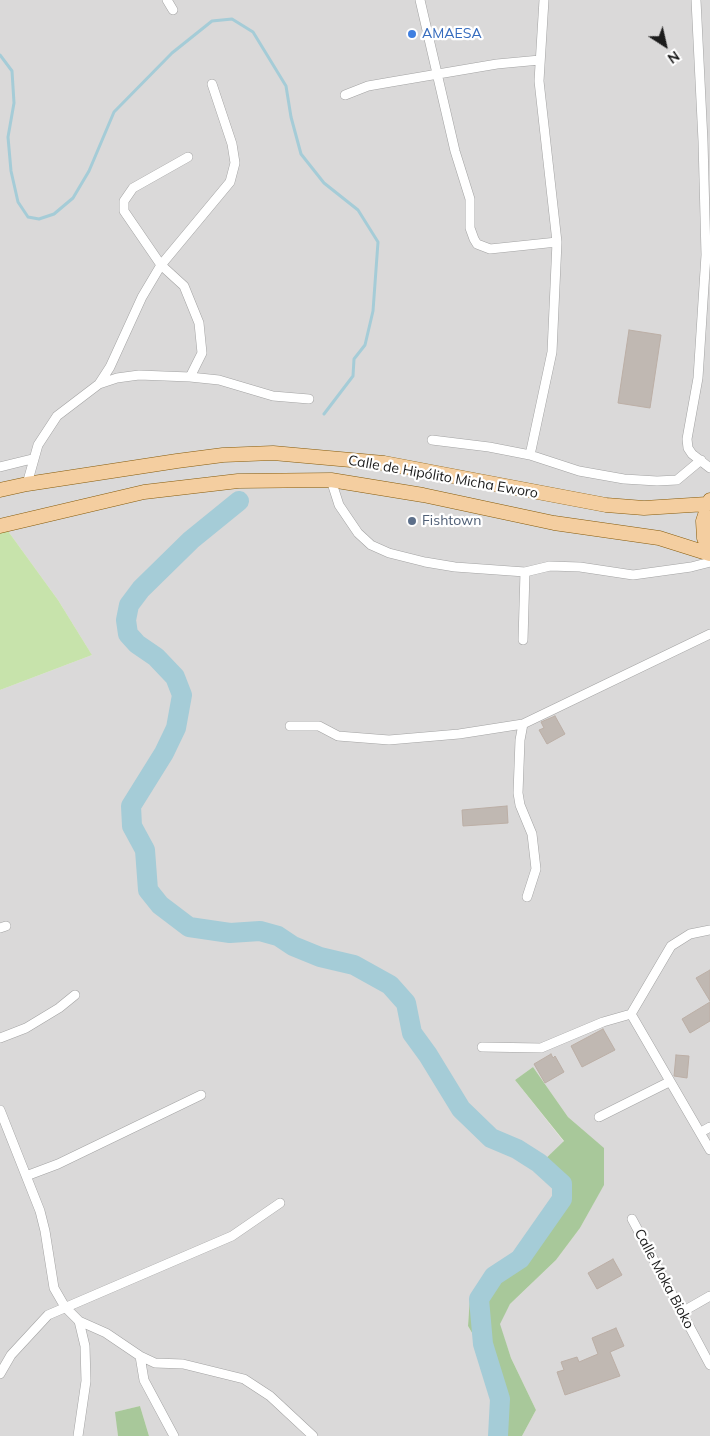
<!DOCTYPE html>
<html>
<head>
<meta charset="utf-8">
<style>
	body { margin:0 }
	#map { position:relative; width:710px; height:1436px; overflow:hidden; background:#ece9e2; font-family:Mulish,sans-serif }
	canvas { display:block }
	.north { position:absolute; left:640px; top:20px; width:50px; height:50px; -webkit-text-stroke:4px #fff; paint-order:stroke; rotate:145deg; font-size:14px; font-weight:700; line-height:20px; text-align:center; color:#1c1c1c }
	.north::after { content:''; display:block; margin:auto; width:18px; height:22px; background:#1c1c1c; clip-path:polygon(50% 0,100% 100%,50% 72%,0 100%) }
</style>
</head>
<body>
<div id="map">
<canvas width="710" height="1436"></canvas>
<div class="north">N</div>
</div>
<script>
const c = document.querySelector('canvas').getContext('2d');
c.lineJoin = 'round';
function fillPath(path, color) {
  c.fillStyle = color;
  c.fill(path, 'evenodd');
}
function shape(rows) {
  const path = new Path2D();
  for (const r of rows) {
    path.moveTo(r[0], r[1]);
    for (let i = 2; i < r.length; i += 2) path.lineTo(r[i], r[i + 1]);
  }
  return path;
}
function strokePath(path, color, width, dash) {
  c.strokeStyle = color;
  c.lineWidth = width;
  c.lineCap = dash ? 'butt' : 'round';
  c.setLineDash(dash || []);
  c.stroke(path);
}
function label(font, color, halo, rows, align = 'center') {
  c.font = font + ' Mulish,sans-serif';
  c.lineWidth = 4.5;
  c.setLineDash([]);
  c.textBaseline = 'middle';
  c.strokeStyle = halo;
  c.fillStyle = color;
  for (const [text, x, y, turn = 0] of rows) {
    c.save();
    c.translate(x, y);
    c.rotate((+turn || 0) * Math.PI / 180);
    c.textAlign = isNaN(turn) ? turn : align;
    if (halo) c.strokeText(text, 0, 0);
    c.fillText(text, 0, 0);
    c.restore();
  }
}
fillPath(shape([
	[0,0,710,0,710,1436,522,1436,536,1410,511,1358,499,1324,510,1304,556,1260,580,1228,604,1184,603,1148,568,1117,533,1067,515,1080,564,1142,540,1164,562,1191,564,1208,529,1237,501,1269,470,1296,468,1326,491,1365,501,1402,493,1436,149,1436,140,1406,116,1412,118,1436,0,1436,0,690,92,655,58,600,0,520]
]), '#dad9d9');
fillPath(shape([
	[0,520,58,600,92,655,0,690]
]), '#c7e3ab');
fillPath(shape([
	[533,1067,568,1117,604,1148,604,1185,580,1228,556,1260,510,1304,500,1324,511,1358,536,1410,522,1436,493,1436,501,1402,491,1365,468,1326,470,1296,501,1269,529,1237,564,1208,562,1191,540,1164,564,1141,515,1080],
	[140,1406,149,1436,118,1436,115,1412]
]), '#a8c89a');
strokePath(shape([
	[0,55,12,71,14,103,8,137,11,171,18,202,28,217,39,219,54,214,73,198,89,171,114,112,172,53,212,21,232,19,253,32,286,86,291,117,301,154,324,183,358,210,378,242,373,311,365,345,354,359,353,376,324,414]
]), '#a5ccd7', 3);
strokePath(shape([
	[239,501,191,540,141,589,129,605,126,620,128,634,137,644,156,657,175,677,182,695,176,728,164,753,131,806,132,826,145,850,148,890,160,905,189,927,230,933,260,931,278,936,293,946,320,957,354,965,390,985,406,1003,412,1033,428,1055,461,1109,491,1138,517,1149,539,1163,562,1184,562,1199,520,1259,494,1276,479,1299,483,1344,500,1399,498,1436]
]), '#a5ccd7', 20);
const building = shape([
	[629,330,661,335,650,408,618,403,629,330],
	[555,716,565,734,547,744,539,730,544,728,541,722,555,716],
	[507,806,508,823,463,826,462,810,507,806],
	[710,970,710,1001,696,978,710,970],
	[710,1002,710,1021,690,1033,682,1019,710,1002],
	[603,1029,615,1050,582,1067,571,1046,603,1029],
	[551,1054,553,1058,555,1056,564,1072,545,1083,534,1064,551,1054],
	[676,1055,689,1056,687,1078,674,1076,676,1055],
	[613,1259,622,1275,597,1289,588,1273,613,1259],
	[616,1328,624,1346,610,1352,620,1376,565,1395,557,1372,564,1370,561,1362,577,1357,579,1362,598,1354,592,1338,616,1328]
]);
fillPath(building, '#c0b8b2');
strokePath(building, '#bcafa6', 1);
const minor = shape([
	[167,0,173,10],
	[420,0,455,151,470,199,470,228,474,239,477,244,490,249,557,242],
	[544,0,539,81,557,242,552,352,530,455,579,471,624,479,657,481,677,480,701,460],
	[696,0,703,141,706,255,698,378,687,439,688,448,692,454,710,468],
	[345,95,368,86,391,82,497,64,540,60],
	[188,157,133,188,124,201,124,211,161,265,184,286,199,323,202,353,190,377],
	[99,384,110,367,142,297,161,265,230,182,235,163,232,144,212,84],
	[432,440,489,447,530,455],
	[0,467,32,459],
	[331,480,339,505,358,533,371,545,389,553,425,562,455,567,525,572,550,566,580,567,633,575,691,567,710,562],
	[27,484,38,445,57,416,99,384,117,378,139,375,190,377,219,380,273,396,309,399],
	[523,640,525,572],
	[523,724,520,740,518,793,520,805,532,834,536,869,527,897],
	[290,726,319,726,338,736,389,740,459,734,523,724,710,634],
	[0,928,6,926],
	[631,1014,710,1150],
	[0,1038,26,1028,59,1008,75,995],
	[482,1047,541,1048,603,1022,631,1014,671,946,690,934,710,930],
	[0,1110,40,1211,45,1231,54,1288,65,1307,79,1321,106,1333,140,1356,155,1363,183,1364,244,1379,270,1396,313,1436],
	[599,1117,669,1082],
	[701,1132,710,1127],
	[26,1176,58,1164,201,1095],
	[632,1219,710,1365],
	[682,1312,710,1296],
	[140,1356,144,1380,174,1436],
	[0,1374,11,1355,48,1315,232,1236,280,1203],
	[78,1436,86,1381,85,1346,79,1321]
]);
const primary = shape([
	[0,490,27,484,177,461,223,455,273,453,384,463,606,505,644,508,707,504],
	[710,500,703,521,704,538,710,553],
	[0,526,144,492,238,481,331,480,423,495,554,523,659,538,710,554]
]);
strokePath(minor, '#a3a3a3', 10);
strokePath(primary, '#875c0c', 15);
strokePath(minor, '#fff', 9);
strokePath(primary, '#f4cea0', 14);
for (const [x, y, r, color] of [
	[412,34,5,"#3f7fe0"],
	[412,521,5,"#5c6f8a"]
]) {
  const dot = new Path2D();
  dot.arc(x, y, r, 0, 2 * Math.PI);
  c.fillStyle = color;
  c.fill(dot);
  strokePath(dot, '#fff', 2);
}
label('14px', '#366cbe', '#fff', [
	["AMAESA",422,34]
], 'left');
label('14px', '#1c1c1c', '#fff', [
	["Calle de Hipólito Micha Eworo",443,477,10],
	["Calle Moka Bioko",664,1279,62]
]);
label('14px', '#4e5e75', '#fff', [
	["Fishtown",422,521]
], 'left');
</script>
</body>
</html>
